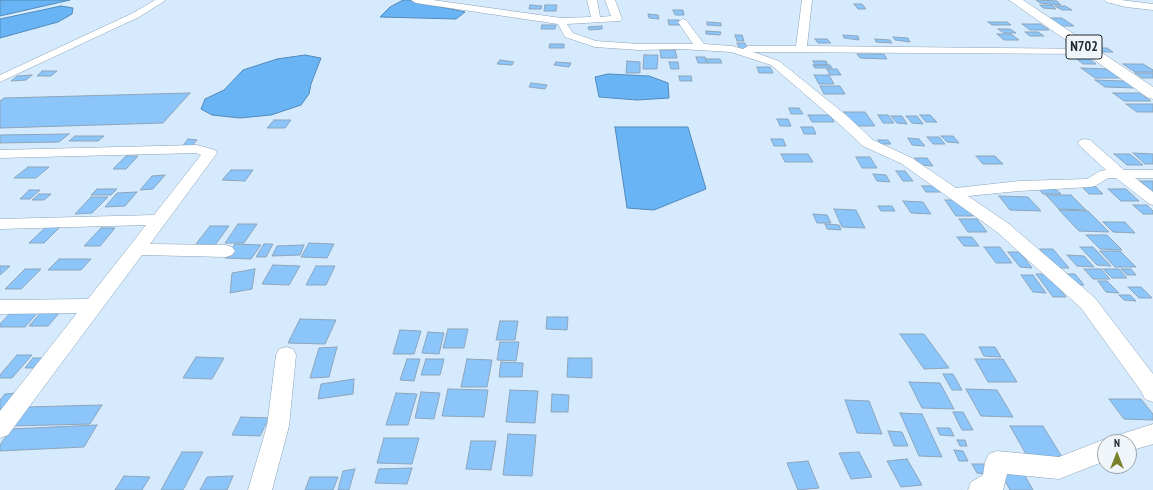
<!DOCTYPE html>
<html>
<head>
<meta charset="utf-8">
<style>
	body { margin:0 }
	#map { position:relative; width:1153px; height:490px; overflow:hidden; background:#d6eafd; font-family:"PT Sans Narrow",sans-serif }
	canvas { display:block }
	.north { position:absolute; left:1097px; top:434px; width:40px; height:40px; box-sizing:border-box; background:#f0f5fa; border:1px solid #9da3aa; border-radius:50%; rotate:0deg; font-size:11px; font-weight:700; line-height:16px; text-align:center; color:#202932 }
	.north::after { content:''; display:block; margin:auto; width:14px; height:18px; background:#7c812c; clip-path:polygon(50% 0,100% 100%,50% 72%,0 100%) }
</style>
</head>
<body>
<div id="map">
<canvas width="1153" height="490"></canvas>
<div class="north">N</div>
</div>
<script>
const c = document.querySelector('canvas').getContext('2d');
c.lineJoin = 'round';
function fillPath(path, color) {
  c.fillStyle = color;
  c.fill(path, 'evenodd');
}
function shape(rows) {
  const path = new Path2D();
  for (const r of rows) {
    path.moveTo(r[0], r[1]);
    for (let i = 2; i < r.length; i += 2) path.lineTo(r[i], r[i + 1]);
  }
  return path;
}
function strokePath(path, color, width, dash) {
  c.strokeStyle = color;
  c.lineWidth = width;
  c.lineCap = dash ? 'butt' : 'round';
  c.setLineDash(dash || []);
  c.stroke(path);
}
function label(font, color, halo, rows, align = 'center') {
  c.font = font + ' "PT Sans Narrow",sans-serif';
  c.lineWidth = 4;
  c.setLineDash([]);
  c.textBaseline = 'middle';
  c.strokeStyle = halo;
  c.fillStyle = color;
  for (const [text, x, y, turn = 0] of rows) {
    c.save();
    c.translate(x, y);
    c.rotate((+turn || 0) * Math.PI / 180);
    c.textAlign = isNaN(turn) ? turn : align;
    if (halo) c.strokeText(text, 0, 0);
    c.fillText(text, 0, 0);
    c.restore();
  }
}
const water = shape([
	[3,0,70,0,0,16,0,1,3,0],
	[403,0,408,0,465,12,456,19,380,17,390,7,403,0],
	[61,6,73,8,72,14,58,22,0,38,0,19,61,6],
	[305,55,321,58,311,84,309,94,301,105,271,115,240,118,212,115,201,109,205,99,224,90,243,70,277,59,305,55],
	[608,74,649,76,668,83,669,98,637,100,599,97,595,77,608,74],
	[615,127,688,127,706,189,654,210,627,208,615,127]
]);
fillPath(water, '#69b4f5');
strokePath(water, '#538aba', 1);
const building = shape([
	[1036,0,1057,1,1061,5,1040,3,1036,0],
	[854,4,862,4,866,9,858,9,854,4],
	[530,5,542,6,541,9,529,9,530,5],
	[545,5,557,5,556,11,544,11,545,5],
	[1040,5,1052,5,1056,9,1043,8,1040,5],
	[1055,6,1065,6,1072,10,1062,10,1055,6],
	[673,10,683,10,684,15,675,15,673,10],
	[648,14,658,15,659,19,649,18,648,14],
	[1046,18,1062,18,1074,26,1059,26,1046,18],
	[668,20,679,20,680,25,669,25,668,20],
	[707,22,721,23,721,26,707,25,707,22],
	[988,22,1007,22,1011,25,992,25,988,22],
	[1022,24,1040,24,1049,30,1030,30,1022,24],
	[542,25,556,25,555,29,541,29,542,25],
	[602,26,602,29,589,30,588,27,602,26],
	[998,29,1010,29,1016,33,1004,33,998,29],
	[706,31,721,32,720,35,706,34,706,31],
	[1025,32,1038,32,1044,36,1030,36,1025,32],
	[997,34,1011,34,1019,40,1004,40,997,34],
	[735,35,742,35,744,41,737,41,735,35],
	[843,35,858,36,859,40,844,38,843,35],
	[893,37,908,38,910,42,895,40,893,37],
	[815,39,827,39,831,43,818,43,815,39],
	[875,39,890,40,892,43,876,42,875,39],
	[737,43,745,43,748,50,740,50,737,43],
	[550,44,564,44,564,48,549,48,550,44],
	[1095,48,1107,48,1113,52,1100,52,1095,48],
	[660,50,675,50,677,58,661,58,660,50],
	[1069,53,1081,53,1096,64,1083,64,1069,53],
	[857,54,884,54,887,59,860,58,857,54],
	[644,55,658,55,657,69,643,69,644,55],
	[696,57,705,57,707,63,698,63,696,57],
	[706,59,720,59,722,63,707,63,706,59],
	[500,60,514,62,512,65,497,64,500,60],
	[627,61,640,62,640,73,626,73,627,61],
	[813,61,826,61,828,65,815,65,813,61],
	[556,62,571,63,569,67,554,65,556,62],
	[669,62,678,62,679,69,671,69,669,62],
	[1123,64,1143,64,1153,70,1153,72,1135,72,1123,64],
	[813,65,830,65,832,68,815,68,813,65],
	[757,67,770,67,773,73,759,73,757,67],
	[1081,68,1107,69,1121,78,1095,78,1081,68],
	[827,69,837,69,841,75,830,75,827,69],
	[42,71,57,71,51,76,37,76,42,71],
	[1135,73,1153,73,1153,78,1142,78,1135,73],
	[32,75,26,80,11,81,17,76,32,75],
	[814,75,829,75,834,84,819,84,814,75],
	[679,76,691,76,692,81,680,81,679,76],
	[1095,80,1124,81,1135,88,1105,87,1095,80],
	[531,83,547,85,545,89,529,87,531,83],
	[820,86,840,86,845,94,824,94,820,86],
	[190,93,163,123,0,128,0,101,4,98,190,93],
	[1113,93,1139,93,1151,101,1124,101,1113,93],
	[1126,104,1153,104,1153,112,1137,112,1126,104],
	[789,108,799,108,803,114,791,114,789,108],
	[844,112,865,112,875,126,853,126,844,112],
	[808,115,830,115,834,122,812,122,808,115],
	[878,115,888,115,894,123,883,123,878,115],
	[920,115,930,115,937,122,926,122,920,115],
	[891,116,902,116,907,124,897,123,891,116],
	[906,116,917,116,923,124,912,123,906,116],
	[777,119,788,119,791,126,780,126,777,119],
	[274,120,291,120,285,128,267,128,274,120],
	[801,127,813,127,816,134,804,134,801,127],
	[69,134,59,142,0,143,0,135,69,134],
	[75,136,104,136,98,141,69,141,75,136],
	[941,136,953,136,959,143,947,142,941,136],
	[927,137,939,137,945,144,933,144,927,137],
	[908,138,919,139,925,146,912,145,908,138],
	[188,139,197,140,191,147,182,147,188,139],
	[771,139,783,139,786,146,774,146,771,139],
	[878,140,888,140,891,144,881,144,878,140],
	[1133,153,1153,154,1153,164,1145,164,1133,153],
	[781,154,808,154,813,162,785,162,781,154],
	[1114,154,1130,154,1143,165,1127,165,1114,154],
	[126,156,138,156,126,169,113,169,126,156],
	[976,156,995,156,1003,164,983,164,976,156],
	[856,157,870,157,877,168,862,168,856,157],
	[915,158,927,158,933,166,920,165,915,158],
	[28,167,49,167,36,178,14,178,28,167],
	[231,170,253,170,245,181,222,180,231,170],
	[896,171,905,171,913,181,903,181,896,171],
	[873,174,886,175,890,182,877,181,873,174],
	[165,175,153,189,140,190,152,176,165,175],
	[1140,181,1153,181,1153,192,1140,181],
	[1080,185,1094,185,1103,194,1089,194,1080,185],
	[922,186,937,186,941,192,926,192,922,186],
	[1052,186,1061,194,1043,194,1037,187,1052,186],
	[97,189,117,189,111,195,91,195,97,189],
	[1108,189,1126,189,1139,201,1121,201,1108,189],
	[29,190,40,190,30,199,20,199,29,190],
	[137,192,125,206,105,207,117,193,137,192],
	[39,194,51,194,44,200,32,200,39,194],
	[1046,195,1071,195,1086,210,1059,209,1046,195],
	[999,196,1028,197,1041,211,1010,210,999,196],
	[91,197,108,197,92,213,75,214,91,197],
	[945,200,961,200,973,216,956,216,945,200],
	[903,201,923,202,931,214,911,213,903,201],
	[1133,205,1147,205,1153,211,1153,214,1143,214,1133,205],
	[878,206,892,206,895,211,881,211,878,206],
	[834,209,856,210,865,228,842,227,834,209],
	[1059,210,1088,211,1109,232,1079,231,1059,210],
	[813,214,827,215,831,223,817,223,813,214],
	[959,219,977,219,987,232,968,232,959,219],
	[1103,222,1125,222,1135,233,1113,232,1103,222],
	[238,224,257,224,244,243,225,243,238,224],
	[825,224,839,225,841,230,827,229,825,224],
	[47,226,61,226,44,243,29,243,47,226],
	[210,226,229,226,215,245,196,244,210,226],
	[101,228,115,228,100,246,84,246,101,228],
	[1086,235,1107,235,1122,250,1100,249,1086,235],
	[957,237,972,237,979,246,964,246,957,237],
	[309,243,334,244,327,258,301,257,309,243],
	[235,244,261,245,251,259,225,258,235,244],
	[264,244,273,244,266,257,256,257,264,244],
	[304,245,300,255,272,256,277,246,304,245],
	[984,247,1000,247,1012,263,996,263,984,247],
	[1080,247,1093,247,1111,266,1097,265,1080,247],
	[1040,249,1053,249,1069,268,1055,268,1040,249],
	[1100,251,1120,251,1136,267,1115,267,1100,251],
	[1008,252,1020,252,1032,268,1020,267,1008,252],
	[1067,255,1084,256,1094,267,1077,266,1067,255],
	[59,259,91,259,81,270,48,270,59,259],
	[273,265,300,266,289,285,262,284,273,265],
	[0,266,10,266,0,275,0,266],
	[316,266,335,266,326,285,306,285,316,266],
	[25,269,41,269,21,289,5,289,25,269],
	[255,269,252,289,230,293,232,273,255,269],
	[1084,269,1101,269,1110,279,1093,279,1084,269],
	[1103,269,1119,269,1127,278,1112,278,1103,269],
	[1121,269,1131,269,1136,275,1127,275,1121,269],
	[1036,274,1048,274,1066,297,1053,297,1036,274],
	[1061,274,1075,274,1084,285,1071,285,1061,274],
	[1021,275,1033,275,1046,293,1033,292,1021,275],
	[1098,281,1107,281,1119,293,1106,292,1098,281],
	[1128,287,1141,287,1152,298,1139,298,1128,287],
	[1119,295,1130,295,1136,301,1124,300,1119,295],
	[14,309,41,309,25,327,0,327,0,324,14,309],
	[42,311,61,311,48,326,29,326,42,311],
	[547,317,568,317,567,330,546,329,547,317],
	[300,319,336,320,325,344,288,343,300,319],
	[500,321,518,321,515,340,496,340,500,321],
	[448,329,468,329,464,348,443,348,448,329],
	[400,330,421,331,414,354,393,354,400,330],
	[428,332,444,333,439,354,422,353,428,332],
	[900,334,924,334,949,368,924,369,900,334],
	[500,342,519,342,516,361,497,360,500,342],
	[337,347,329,377,310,378,319,348,337,347],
	[979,347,995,347,1001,357,984,356,979,347],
	[17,355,32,355,12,378,0,378,0,375,17,355],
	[196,357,224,358,212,379,183,378,196,357],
	[33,358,43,358,34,368,25,368,33,358],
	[568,358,592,358,592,378,567,377,568,358],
	[407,359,420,359,414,381,400,380,407,359],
	[426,359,444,359,440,375,421,375,426,359],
	[467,359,492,360,487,387,461,387,467,359],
	[975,359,1003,359,1017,382,988,382,975,359],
	[501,362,523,363,522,377,499,377,501,362],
	[943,374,953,374,962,390,952,390,943,374],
	[354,379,353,394,318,399,321,384,354,379],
	[909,382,940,383,954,409,922,408,909,382],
	[448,389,488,390,484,417,442,416,448,389],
	[966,389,997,390,1013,417,981,416,966,389],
	[510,390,538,391,535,423,506,422,510,390],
	[421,392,440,393,434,419,415,418,421,392],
	[17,393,4,409,0,409,0,400,5,394,17,393],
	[396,393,417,394,408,425,386,425,396,393],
	[552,394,569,395,568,412,551,412,552,394],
	[1109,399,1141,399,1153,414,1153,420,1124,419,1109,399],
	[845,400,869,401,882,434,857,433,845,400],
	[102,405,90,424,13,426,27,407,102,405],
	[953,412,963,412,973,430,962,430,953,412],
	[900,413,922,414,942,457,919,456,900,413],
	[241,417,269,418,260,436,232,435,241,417],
	[97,425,84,447,0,451,0,445,11,429,97,425],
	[1010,426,1043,426,1062,457,1027,456,1010,426],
	[937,428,950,428,954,436,940,435,937,428],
	[888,431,902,432,908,446,894,446,888,431],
	[508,434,536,435,532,476,503,475,508,434],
	[384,438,419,438,412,464,377,463,384,438],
	[957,440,965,440,967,446,960,446,957,440],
	[471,441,496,441,491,470,466,469,471,441],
	[954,450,963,451,968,461,959,461,954,450],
	[182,452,203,452,183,490,161,490,182,452],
	[859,452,872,477,851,479,839,453,859,452],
	[907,459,922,485,901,487,887,461,907,459],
	[808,461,819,488,798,490,787,463,808,461],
	[972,464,984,464,989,474,977,473,972,464],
	[412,468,407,484,375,483,379,469,412,468],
	[355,469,349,490,338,490,343,471,355,469],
	[1001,473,1024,474,1033,490,1010,490,1001,473],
	[124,476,150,477,142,490,115,490,124,476],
	[233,476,227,490,200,490,207,477,233,476],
	[310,477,338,477,333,490,305,490,310,477]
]);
fillPath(building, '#8bc5fa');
strokePath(building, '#8da5bb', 1);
const minor = shape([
	[155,0,166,0,139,17,0,82,0,75,133,13,155,0],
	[411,0,433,0,561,18,591,17,587,0,597,0,600,17,611,16,605,0,615,0,622,19,620,21,567,24,573,33,596,41,639,44,693,44,678,22,683,19,686,20,704,44,732,46,743,49,748,46,796,46,802,0,812,0,807,46,1095,49,1096,51,1095,53,1091,54,753,52,779,61,846,115,873,140,912,158,956,188,1019,181,1087,179,1100,171,1106,170,1080,146,1078,143,1080,140,1085,139,1090,140,1124,170,1153,170,1153,178,1135,178,1153,192,1153,205,1148,203,1116,178,1108,178,1095,186,1090,187,1019,191,968,196,1009,224,1095,298,1153,374,1153,402,1145,399,1141,391,1081,308,997,232,902,164,863,146,836,121,771,65,731,52,681,49,639,50,595,47,565,37,558,24,416,3,411,0],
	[1104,0,1121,0,1153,4,1153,10,1126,7,1106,2,1104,0],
	[197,145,215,150,217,153,150,244,226,245,232,247,235,251,232,255,226,257,142,255,8,435,0,438,0,411,77,313,0,314,0,300,88,299,146,225,0,229,0,219,154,215,201,155,196,153,0,158,0,150,197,145],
	[286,347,293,349,296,355,289,426,272,490,248,490,267,426,276,355,279,349,286,347],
	[1153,424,1153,444,1129,451,1129,442,1114,442,1118,435,1153,424],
	[1105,439,1112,442,1105,442,1105,461,1059,479,1007,474,1003,490,968,490,971,482,983,475,985,462,989,454,997,451,1059,457,1105,439]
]);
const trunk = shape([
	[1009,0,1023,0,1153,87,1153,99,1147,97,1009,0]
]);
strokePath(minor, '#8aa2b8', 1);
strokePath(trunk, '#8aa2b8', 1);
fillPath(minor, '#fff');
fillPath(trunk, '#fff');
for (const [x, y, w] of [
	[1084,47,36]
]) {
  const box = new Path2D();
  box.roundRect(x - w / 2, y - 12, w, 24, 3);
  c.fillStyle = '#f0f5fa';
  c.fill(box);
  strokePath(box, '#202932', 1);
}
label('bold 14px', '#202932', null, [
	["N702",1084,47]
]);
</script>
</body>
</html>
